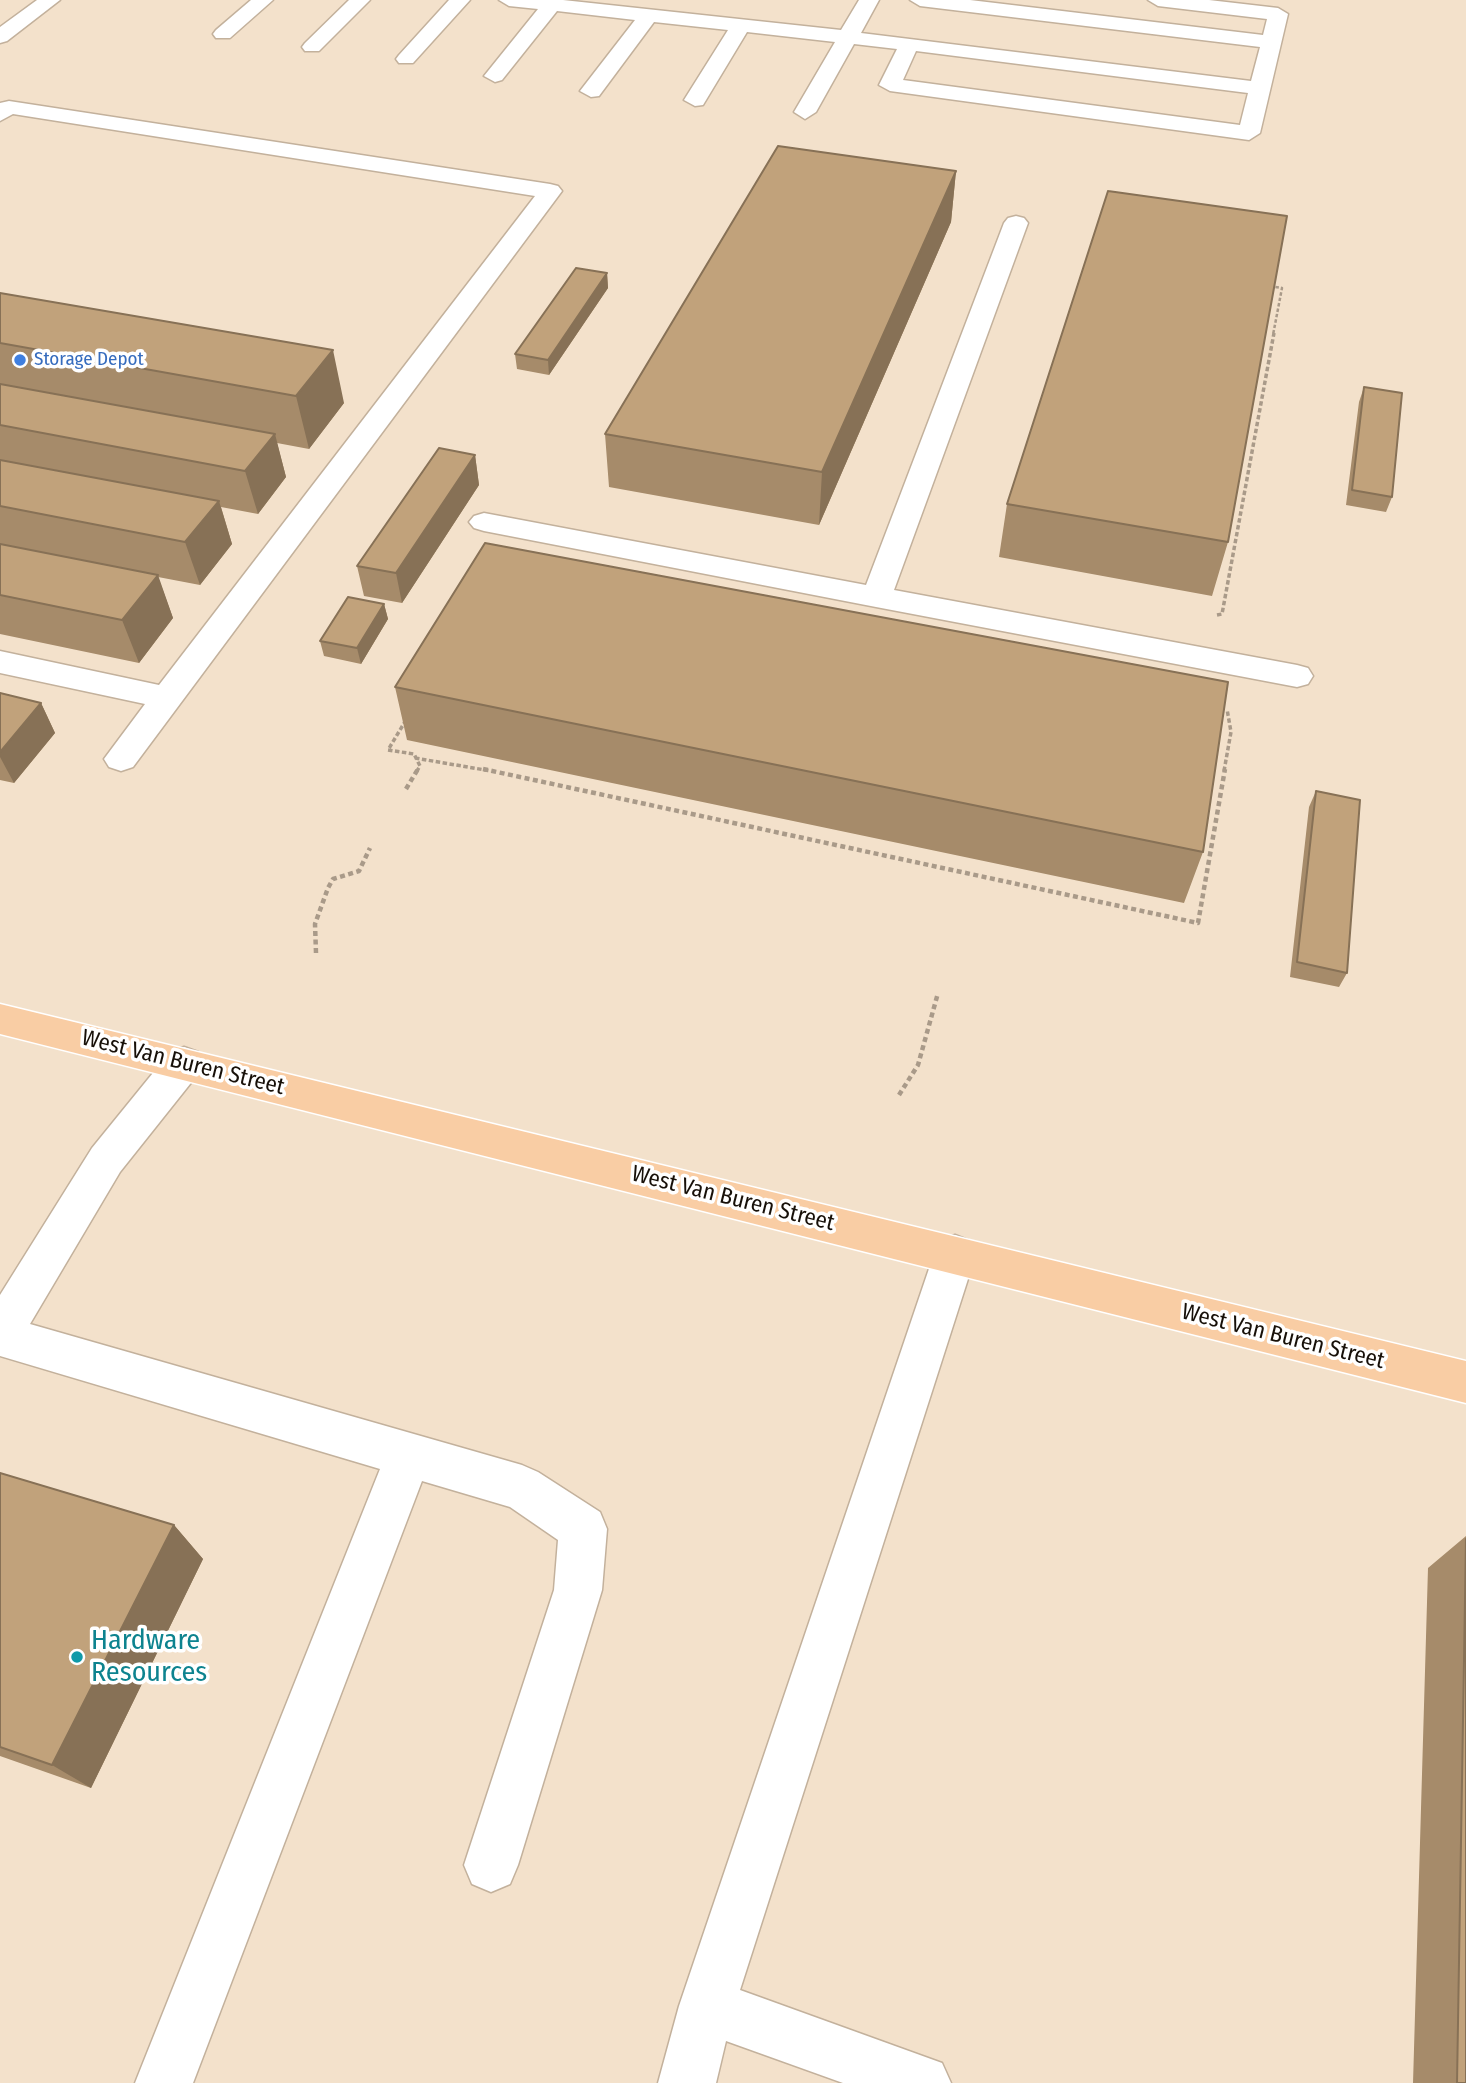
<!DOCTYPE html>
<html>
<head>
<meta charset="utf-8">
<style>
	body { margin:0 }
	canvas { display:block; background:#f3e1cb }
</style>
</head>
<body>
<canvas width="1466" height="2083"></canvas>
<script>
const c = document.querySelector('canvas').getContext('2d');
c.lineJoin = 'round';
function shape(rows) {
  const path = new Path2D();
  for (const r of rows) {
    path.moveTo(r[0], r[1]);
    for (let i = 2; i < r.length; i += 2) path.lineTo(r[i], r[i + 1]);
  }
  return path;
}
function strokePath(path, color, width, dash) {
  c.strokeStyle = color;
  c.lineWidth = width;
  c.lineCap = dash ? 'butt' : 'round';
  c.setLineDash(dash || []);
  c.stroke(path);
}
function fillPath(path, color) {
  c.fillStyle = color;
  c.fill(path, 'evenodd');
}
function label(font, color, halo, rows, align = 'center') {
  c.font = font + ' "Fira Sans Condensed",sans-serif';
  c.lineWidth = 7;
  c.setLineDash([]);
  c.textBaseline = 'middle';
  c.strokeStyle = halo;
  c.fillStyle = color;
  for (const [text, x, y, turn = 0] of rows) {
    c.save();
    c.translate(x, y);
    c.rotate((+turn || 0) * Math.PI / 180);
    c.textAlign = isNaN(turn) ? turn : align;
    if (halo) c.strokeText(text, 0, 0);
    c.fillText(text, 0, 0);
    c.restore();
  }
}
const minor = shape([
	[37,0,60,0,7,41,0,43,0,27,37,0],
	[251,0,273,0,230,38,216,38,213,34,216,30,251,0],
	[349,0,370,0,319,51,305,51,302,47,305,43,349,0],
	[449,0,470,0,413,63,399,63,396,59,399,55,449,0],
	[499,0,563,0,841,30,859,0,879,0,861,33,1251,81,1260,47,920,6,910,0,970,0,1263,35,1267,19,1158,6,1148,0,1209,0,1278,8,1288,14,1260,133,1249,140,890,91,879,85,897,49,854,44,816,112,805,119,794,112,835,42,747,32,703,105,695,106,684,100,728,30,654,22,599,96,591,97,580,91,635,20,557,11,502,80,495,82,484,76,538,9,509,6,499,0],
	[916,51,1248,93,1240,125,903,80,916,51],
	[9,101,550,184,558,186,562,191,133,767,121,771,109,767,104,759,145,704,0,673,0,651,159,685,535,196,13,114,0,121,0,103,9,101],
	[1016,216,1024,218,1028,223,894,590,1297,665,1308,668,1313,676,1308,684,1297,687,876,607,484,531,474,528,469,522,474,516,484,513,866,585,1004,223,1008,218,1016,216],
	[184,1047,198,1052,203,1063,198,1074,120,1172,30,1324,522,1465,538,1472,600,1512,607,1529,602,1590,518,1865,510,1884,491,1892,472,1884,464,1865,554,1590,558,1540,510,1507,422,1481,193,2083,135,2083,380,1469,0,1356,0,1295,92,1148,170,1052,184,1047],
	[955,1235,970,1241,976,1254,740,1990,942,2063,951,2083,843,2083,726,2041,716,2083,658,2083,679,2006,934,1254,940,1241,955,1235]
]);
const major = shape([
	[0,1004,1466,1361,1466,1403,0,1034,0,1004]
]);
strokePath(minor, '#c3b19c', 3);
strokePath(major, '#fff', 3);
strokePath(shape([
	[1270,286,1282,288,1273,335]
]), '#a99a89', 2.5, [3.5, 2]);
strokePath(shape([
	[1217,615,1222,614,1274,333],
	[406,720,388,750,414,754,420,766,417,771],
	[415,758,491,771],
	[1224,771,1231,732,1227,709]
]), '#a99a89', 3.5, [4.5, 2.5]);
strokePath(shape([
	[483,769,1198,923,1225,769],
	[406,789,418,769],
	[316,953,315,924,328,888,333,879,359,871,370,848],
	[899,1095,918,1065,938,993]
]), '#a99a89', 4.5, [5, 3.5]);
fillPath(minor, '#fff');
fillPath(major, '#f9cda4');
fillPath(shape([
	[956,171,951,222,819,525,609,487,605,434],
	[607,273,608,288,549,375,517,369,515,354],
	[0,293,344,403,309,449,277,443,286,477,258,514,221,507,232,544,200,585,158,577,173,618,139,663,0,634],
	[1364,387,1392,497,1386,512,1346,505,1359,402],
	[475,455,479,485,402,603,364,596,357,566],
	[1007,504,1228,542,1212,596,999,557],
	[384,604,388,619,361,664,324,656,320,641],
	[395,687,1203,852,1184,903,407,740],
	[0,693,41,703,55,733,14,783,0,780],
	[1316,791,1347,973,1339,987,1290,977,1309,807],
	[0,1473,174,1525,203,1559,91,1788,0,1756],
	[1466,1536,1466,2083,1413,2083,1428,1568]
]), '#a68b6a');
fillPath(shape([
	[956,171,951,222,819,525,822,472],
	[607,273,608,288,549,375,548,360],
	[333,350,344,403,309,449,296,396],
	[275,434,286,477,258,514,245,471],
	[475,455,479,485,402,603,396,573],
	[219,501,232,544,200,585,185,542],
	[158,575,173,618,139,663,122,620],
	[384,604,388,619,361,664,357,648],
	[41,703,55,733,14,783,0,757,0,752],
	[174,1525,203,1559,91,1788,52,1765]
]), '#877156');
const building = shape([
	[778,146,956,171,822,472,605,434,778,146],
	[1108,191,1287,216,1228,542,1007,504,1108,191],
	[576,268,607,273,548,360,515,354,576,268],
	[0,293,333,350,296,396,0,343,0,293],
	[0,384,275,434,245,471,0,425,0,384],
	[1364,387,1402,393,1392,497,1352,490,1364,387],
	[439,448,475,455,396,573,357,566,439,448],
	[0,460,219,501,185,542,0,506,0,460],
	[485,543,1228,682,1203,852,395,687,485,543],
	[0,544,158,575,122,620,0,595,0,544],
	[348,597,384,604,357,648,320,641,348,597],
	[0,693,41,703,0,752,0,693],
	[1316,791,1360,800,1347,973,1297,962,1316,791],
	[0,1473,174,1525,52,1765,0,1747,0,1473],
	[1466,1539,1466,2083,1457,2083,1466,1539]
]);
fillPath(building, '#c1a27b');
strokePath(building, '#877156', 2);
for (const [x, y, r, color] of [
	[20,360,7,"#3f7fe0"],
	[77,1657,7,"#0f9aa8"]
]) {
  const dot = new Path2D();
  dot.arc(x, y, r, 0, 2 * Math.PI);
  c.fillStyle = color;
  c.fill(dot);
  strokePath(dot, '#fff', 2.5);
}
label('19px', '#366cbe', '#fff', [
	["Storage Depot",34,360]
], 'left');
label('23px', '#171009', '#fff', [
	["West Van Buren Street",183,1063,14],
	["West Van Buren Street",733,1199,14],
	["West Van Buren Street",1283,1337,14]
]);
label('28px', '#0d838f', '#fff', [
	["Hardware",91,1641],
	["Resources",91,1673]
], 'left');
</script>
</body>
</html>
